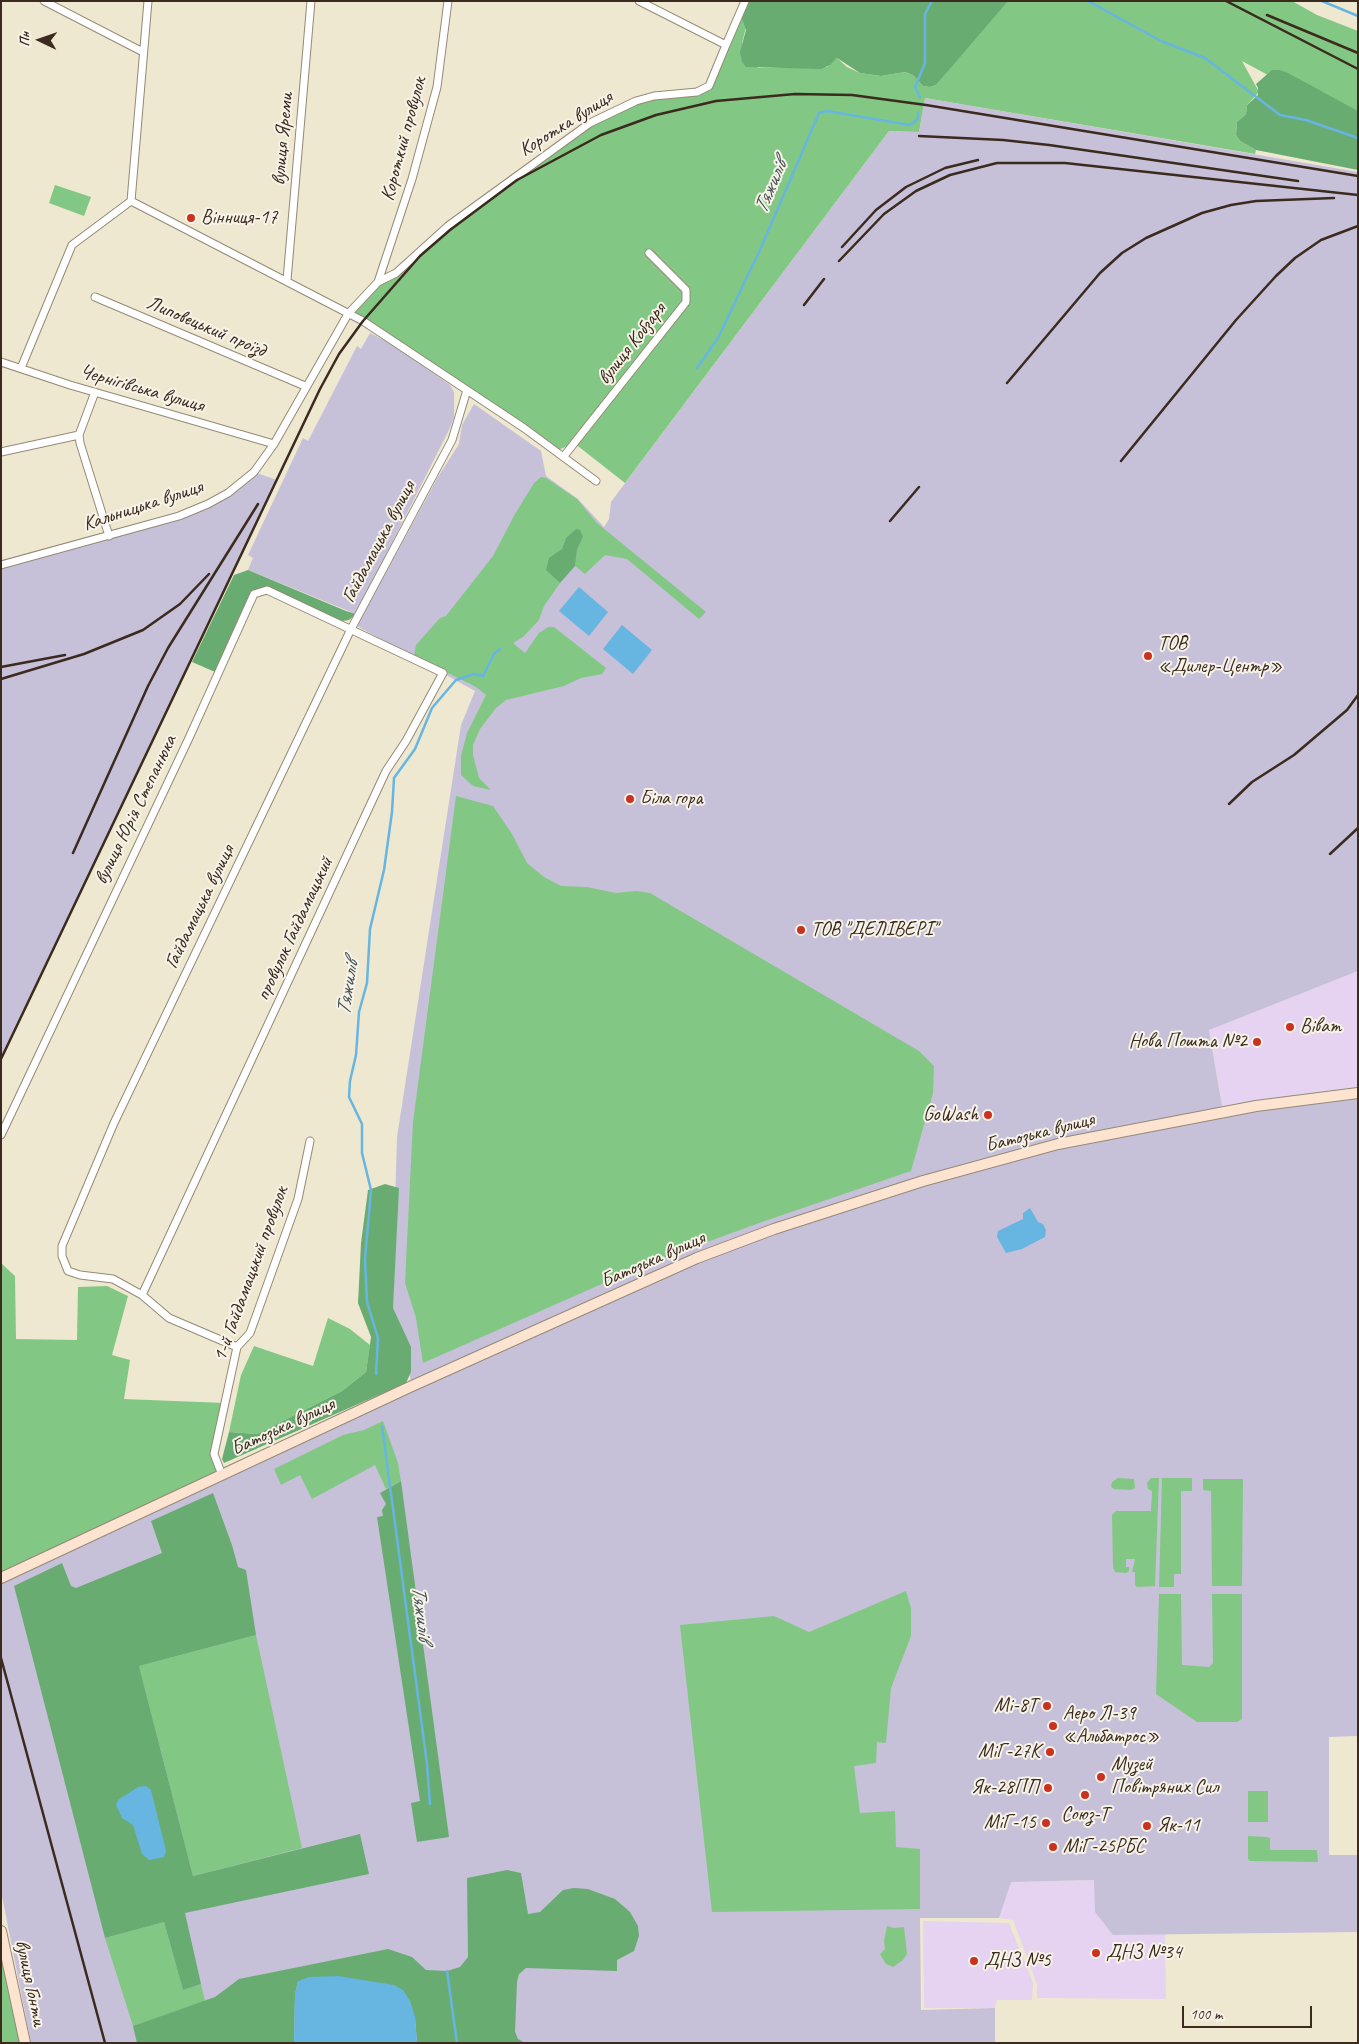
<!DOCTYPE html>
<html>
<head>
<meta charset="utf-8">
<style>
	body { margin:0 }
	#map { position:relative; width:1359px; height:2044px; overflow:hidden; background:#efe8d0; font-family:Caveat,sans-serif }
	canvas { display:block }
	.frame { position:absolute; inset:0; border:2px solid #3b2a1e; pointer-events:none }
	.north { position:absolute; left:15px; top:15px; width:50px; height:50px; -webkit-text-stroke:4px #f7f3e8; paint-order:stroke; rotate:273deg; font-size:14px; font-weight:700; line-height:20px; text-align:center; color:#3b2a1e }
	.north::after { content:''; display:block; margin:auto; width:18px; height:22px; background:#3b2a1e; clip-path:polygon(50% 0,100% 100%,50% 72%,0 100%) }
	.scale { position:absolute; left:1182px; top:2006px; width:130px; height:22px; box-sizing:border-box; border:2px solid #3b2a1e; border-top:0; padding-left:6px; font-size:15px; line-height:18px; white-space:nowrap; color:#3b2a1e; -webkit-text-stroke:4px #f7f3e8; paint-order:stroke }
</style>
</head>
<body>
<div id="map">
<canvas width="1359" height="2044"></canvas>
<div class="frame"></div>
<div class="north">Пн</div>
<div class="scale">100 m</div>
</div>
<script>
const c = document.querySelector('canvas').getContext('2d');
c.lineJoin = 'round';
function fillPath(path, color) {
  c.fillStyle = color;
  c.fill(path, 'evenodd');
}
function shape(rows) {
  const path = new Path2D();
  for (const r of rows) {
    path.moveTo(r[0], r[1]);
    for (let i = 2; i < r.length; i += 2) path.lineTo(r[i], r[i + 1]);
  }
  return path;
}
function strokePath(path, color, width, dash) {
  c.strokeStyle = color;
  c.lineWidth = width;
  c.lineCap = dash ? 'butt' : 'round';
  c.setLineDash(dash || []);
  c.stroke(path);
}
function label(font, color, halo, rows, align = 'center') {
  c.font = font + ' Caveat,sans-serif';
  c.lineWidth = 4;
  c.setLineDash([]);
  c.textBaseline = 'middle';
  c.strokeStyle = halo;
  c.fillStyle = color;
  for (const [text, x, y, turn = 0] of rows) {
    c.save();
    c.translate(x, y);
    c.rotate((+turn || 0) * Math.PI / 180);
    c.textAlign = isNaN(turn) ? turn : align;
    if (halo) c.strokeText(text, 0, 0);
    c.fillText(text, 0, 0);
    c.restore();
  }
}
fillPath(shape([
	[1358,971,1358,1093,1223,1112,1209,1029],
	[1095,1880,1095,1912,1165,1934,1166,1999,1037,1998,1037,1984,1013,1920,999,1918,1010,1882],
	[923,1921,1009,1923,1033,1983,1032,2000,997,2000,995,2008,924,2008]
]), '#e5d3f1');
fillPath(shape([
	[925,98,1358,172,1358,971,1209,1030,1223,1112,1358,1095,1358,1736,1329,1737,1329,1855,1358,1855,1358,1932,1113,1935,1095,1912,1094,1880,1011,1882,999,1918,920,1918,921,2010,995,2008,995,2043,31,2043,1,1891,1,1578,412,1385,392,1304,397,1137,461,725,475,691,357,626,438,477,459,444,462,425,474,404,541,451,546,476,578,499,604,527,609,519,611,502,889,131,919,132],
	[370,333,393,345,450,385,454,392,454,417,449,430,356,614,248,570,253,558,248,555,303,438,308,441,357,346,361,349],
	[254,472,277,480,1,1059,1,565,208,504]
]), '#c7c0d9');
fillPath(shape([
	[987,1,1292,1,1317,15,1358,31,1358,124,1242,61,1259,92,1247,105,1246,114,1237,122,1236,135,1240,141,1256,150,1255,154,925,98,919,132,889,131,625,483,574,443,556,451,348,314,378,282,389,277,433,239,562,143,636,101,706,88,740,12,746,27,742,43,758,68,827,67,837,58,847,67,860,73,881,76,905,72,913,75,923,86,930,87,936,85,949,69],
	[55,185,91,197,84,216,49,203],
	[541,477,546,478,577,499,597,523,706,612,699,619,627,559,605,555,585,574,575,566,577,550,583,537,566,538,562,549,547,570,560,583,544,606,539,620,523,637,513,643,525,653,539,633,548,627,554,627,606,668,602,674,581,678,564,686,506,700,496,708,480,729,473,745,473,755,479,778,491,790,473,786,461,775,461,756,467,733,486,695,476,687,414,656,416,645,440,618,446,616,493,556,515,514,534,483],
	[456,796,493,806,512,834,527,863,544,877,561,886,587,887,616,893,636,891,650,893,919,1051,934,1066,933,1093,911,1171,762,1222,647,1264,423,1363,416,1318,405,1283,413,1122],
	[1,1263,15,1276,16,1339,77,1340,78,1287,107,1286,128,1296,112,1355,130,1360,124,1399,225,1403,214,1454,222,1475,1,1577],
	[328,1318,350,1329,370,1345,366,1372,342,1391,257,1434,229,1432,241,1375,254,1346,313,1366],
	[383,1421,398,1463,401,1481,386,1489,375,1465,312,1499,300,1475,281,1485,274,1469,343,1435,364,1430],
	[1118,1478,1134,1479,1135,1488,1131,1490,1114,1489,1111,1487,1112,1482],
	[1151,1478,1159,1478,1155,1586,1137,1587,1135,1585,1135,1572,1132,1572,1135,1559,1126,1559,1126,1567,1129,1567,1129,1571,1126,1573,1115,1572,1113,1567,1112,1515,1116,1511,1151,1511,1152,1491,1148,1489,1147,1483],
	[1162,1478,1192,1478,1192,1491,1181,1491,1181,1574,1174,1574,1174,1587,1159,1587],
	[1203,1479,1243,1479,1242,1586,1212,1586,1211,1491,1203,1490],
	[906,1591,911,1608,911,1636,891,1688,886,1743,877,1742,876,1763,854,1766,860,1813,895,1811,896,1847,920,1849,920,1909,712,1912,680,1625,774,1616,809,1632],
	[1159,1594,1181,1594,1182,1665,1209,1667,1213,1663,1212,1594,1242,1594,1242,1719,1237,1722,1197,1722,1156,1694],
	[256,1635,302,1848,193,1876,139,1666],
	[1248,1791,1268,1791,1268,1822,1248,1822],
	[1248,1836,1267,1837,1270,1838,1270,1850,1317,1850,1318,1862,1250,1861,1248,1859],
	[164,1922,183,1990,201,1984,205,2001,133,2026,105,1938],
	[887,1926,894,1928,904,1927,907,1954,903,1960,893,1967,886,1964,880,1954,885,1949,884,1941],
	[1,1931,25,2043,1,2043]
]), '#82c884');
fillPath(shape([
	[745,1,1008,1,936,85,930,87,923,86,913,75,905,72,881,76,860,73,837,58,830,65,821,69,746,67,742,62,740,52,746,30,740,12],
	[1272,70,1280,70,1288,73,1358,111,1358,170,1256,150,1240,141,1236,135,1237,122,1246,114,1247,105,1258,95,1258,88,1256,84],
	[576,529,580,530,583,537,577,550,575,566,560,583,546,570,549,558,562,549,566,538],
	[248,570,346,611,356,614,349,620,342,621,267,588,253,592,215,672,192,662,234,575],
	[385,1184,399,1188,393,1308,411,1347,411,1372,406,1383,224,1463,222,1459,229,1432,257,1434,342,1391,366,1372,371,1337,358,1303,361,1243,368,1190],
	[401,1481,449,1837,417,1842,411,1803,420,1801,377,1517,383,1516,382,1510,386,1504,380,1493],
	[213,1493,232,1545,238,1567,246,1570,256,1635,139,1666,193,1876,360,1834,369,1874,185,1913,201,1984,183,1990,164,1922,105,1938,14,1586,62,1563,71,1586,76,1588,162,1553,151,1521],
	[507,1870,521,1873,528,1914,540,1912,563,1890,574,1888,588,1889,615,1899,630,1912,638,1926,639,1936,634,1951,617,1960,617,1971,526,1968,519,1974,517,1982,515,2032,518,2039,525,2043,417,2043,415,2017,298,1981,295,1995,294,2043,137,2043,133,2026,215,1997,239,1979,388,1949,412,1957,426,1970,447,1971,460,1967,468,1957,467,1878]
]), '#69ac72');
fillPath(shape([
	[579,587,608,612,589,636,559,611],
	[622,625,652,650,633,674,603,649],
	[1030,1208,1038,1222,1043,1224,1046,1230,1045,1237,1022,1249,1006,1253,997,1237,998,1231,1023,1219,1023,1213],
	[146,1786,151,1790,166,1851,164,1857,149,1860,142,1854,133,1825,122,1818,116,1805,118,1800,138,1787],
	[338,1976,394,1985,403,1990,410,2001,415,2017,417,2043,294,2043,295,1995,298,1981,309,1977]
]), '#67b5e1');
strokePath(shape([
	[1088,1,1161,41,1205,58,1280,115,1306,120,1358,138],
	[1322,1,1358,16],
	[920,97,915,87,925,63,925,14,932,1],
	[697,368,718,338,760,250,819,113,827,111,910,125,918,119,918,113],
	[376,1374,378,1338,367,1302,365,1259,371,1190,362,1153,362,1124,349,1097,350,1081,356,1055,359,1012,367,983,370,929,384,870,392,812,394,778,415,749,432,708,456,680,474,674,483,676,494,654,500,649],
	[382,1426,427,1764,430,1804],
	[447,1971,457,2043]
]), '#67b5e1', 2.5);
const street = shape([
	[44,1,143,52],
	[726,45,745,1],
	[131,201,363,321,524,428,596,481],
	[131,201,148,1],
	[287,280,311,1],
	[378,282,412,179,437,87,448,1],
	[95,297,305,386],
	[1,362,70,385,274,444],
	[21,368,72,245,131,201],
	[95,392,79,435,80,443,109,536],
	[1,452,79,435],
	[564,456,686,302,686,290,649,253],
	[1,565,179,516,208,504,228,493,254,472,274,444,348,314,378,282,396,273,448,226,590,123,636,101,654,96,697,92,709,86,726,45,639,1],
	[1,1135,189,738,254,594,267,590,443,673,406,741,386,771,142,1295],
	[237,1347,169,1318,142,1295,113,1279,80,1275,68,1271,62,1256,62,1246,114,1123,351,629,452,440,467,390],
	[222,1475,214,1454,237,1347,250,1333,298,1199,310,1141]
]);
const secondary = shape([
	[1,1578,412,1386,697,1258,774,1229,923,1181,1058,1144,1256,1106,1358,1093],
	[1,1931,25,2043]
]);
strokePath(street, '#958977', 9);
strokePath(secondary, '#958977', 12);
strokePath(street, '#fff', 7);
strokePath(secondary, '#fde4d1', 10);
strokePath(shape([
	[1226,1,1358,69],
	[1267,15,1358,53],
	[919,136,1003,140,1049,145,1298,181],
	[842,247,876,210,906,187,945,168,978,160],
	[839,261,884,214,916,191,950,175,997,163,1065,163,1358,195],
	[804,305,824,279],
	[1007,383,1100,273,1122,253,1146,238,1202,213,1231,205,1256,201,1334,198],
	[1121,461,1236,320,1276,276,1295,258,1321,240,1358,226],
	[890,521,919,487],
	[1,667,65,655],
	[1,679,84,654,143,630,180,604,209,574],
	[1229,804,1252,782,1294,755,1347,710,1358,695],
	[73,853,148,686,168,648,258,504],
	[1330,854,1358,828],
	[1,1059,320,389,339,354,363,321,420,256,450,230,517,180,601,135,656,115,716,101,795,94,852,95,926,105,1358,176],
	[1,1658,105,2043]
]), '#3b2a1e', 2.5);
for (const [x, y, r, color] of [
	[191,218,5,"#c8321e"],
	[1148,656,5,"#c8321e"],
	[630,799,5,"#c8321e"],
	[801,930,5,"#c8321e"],
	[1290,1027,5,"#c8321e"],
	[1257,1042,5,"#c8321e"],
	[988,1115,5,"#c8321e"],
	[1047,1706,5,"#c8321e"],
	[1053,1726,5,"#c8321e"],
	[1050,1752,5,"#c8321e"],
	[1101,1777,5,"#c8321e"],
	[1048,1788,5,"#c8321e"],
	[1085,1795,5,"#c8321e"],
	[1046,1823,5,"#c8321e"],
	[1147,1826,5,"#c8321e"],
	[1053,1847,5,"#c8321e"],
	[1096,1953,5,"#c8321e"],
	[974,1961,5,"#c8321e"]
]) {
  const dot = new Path2D();
  dot.arc(x, y, r, 0, 2 * Math.PI);
  c.fillStyle = color;
  c.fill(dot);
  strokePath(dot, '#f7f3e8', 2);
}
label('20px', '#3b2a1e', '#f7f3e8', [
	["Коротка вулиця",566,124,-32],
	["вулиця Яреми",283,139,-85],
	["Короткий провулок",404,139,-75],
	["Липовецький проїзд",206,327,23],
	["вулиця Кобзаря",632,344,-52],
	["Чернігівська вулиця",142,389,16],
	["Кальницька вулиця",143,506,-18],
	["Гайдамацька вулиця",379,542,-62],
	["вулиця Юрія Степанюка",136,810,-64],
	["Гайдамацька вулиця",200,907,-64],
	["провулок Гайдамацький",295,929,-65],
	["Батозька вулиця",1040,1133,-14],
	["Батозька вулиця",653,1260,-24],
	["1-й Гайдамацький провулок",251,1274,-70],
	["Батозька вулиця",283,1427,-25],
	["вулиця Гонти",30,1983,78]
]);
label('20px', '#3b2a1e', '#f7f3e8', [
	["Вінниця-17",201,218],
	["ТОВ",1158,644],
	["«Дилер-Центр»",1158,667],
	["Біла гора",640,799],
	["ТОВ \"ДЕЛІВЕРІ\"",811,930],
	["Віват",1300,1027],
	["Нова Пошта №2",1247,1042,"right"],
	["GoWash",978,1115,"right"],
	["Мі-8Т",1037,1706,"right"],
	["Аеро Л-39",1063,1714],
	["«Альбатрос»",1063,1737],
	["МіГ-27К",1040,1752,"right"],
	["Музей",1111,1765],
	["Повітряних Сил",1111,1788],
	["Як-28ПП",1038,1788,"right"],
	["Союз-Т",1085,1815,"center"],
	["МіГ-15",1036,1823,"right"],
	["Як-11",1157,1826],
	["МіГ-25РБС",1063,1847],
	["ДНЗ №34",1106,1953],
	["ДНЗ №5",984,1961]
], 'left');
label('italic 21px', '#485458', '#f7f3e8', [
	["Тяжилів",771,187,-67],
	["Тяжилів",348,988,-81],
	["Тяжилів",421,1613,83]
]);
</script>
</body>
</html>
